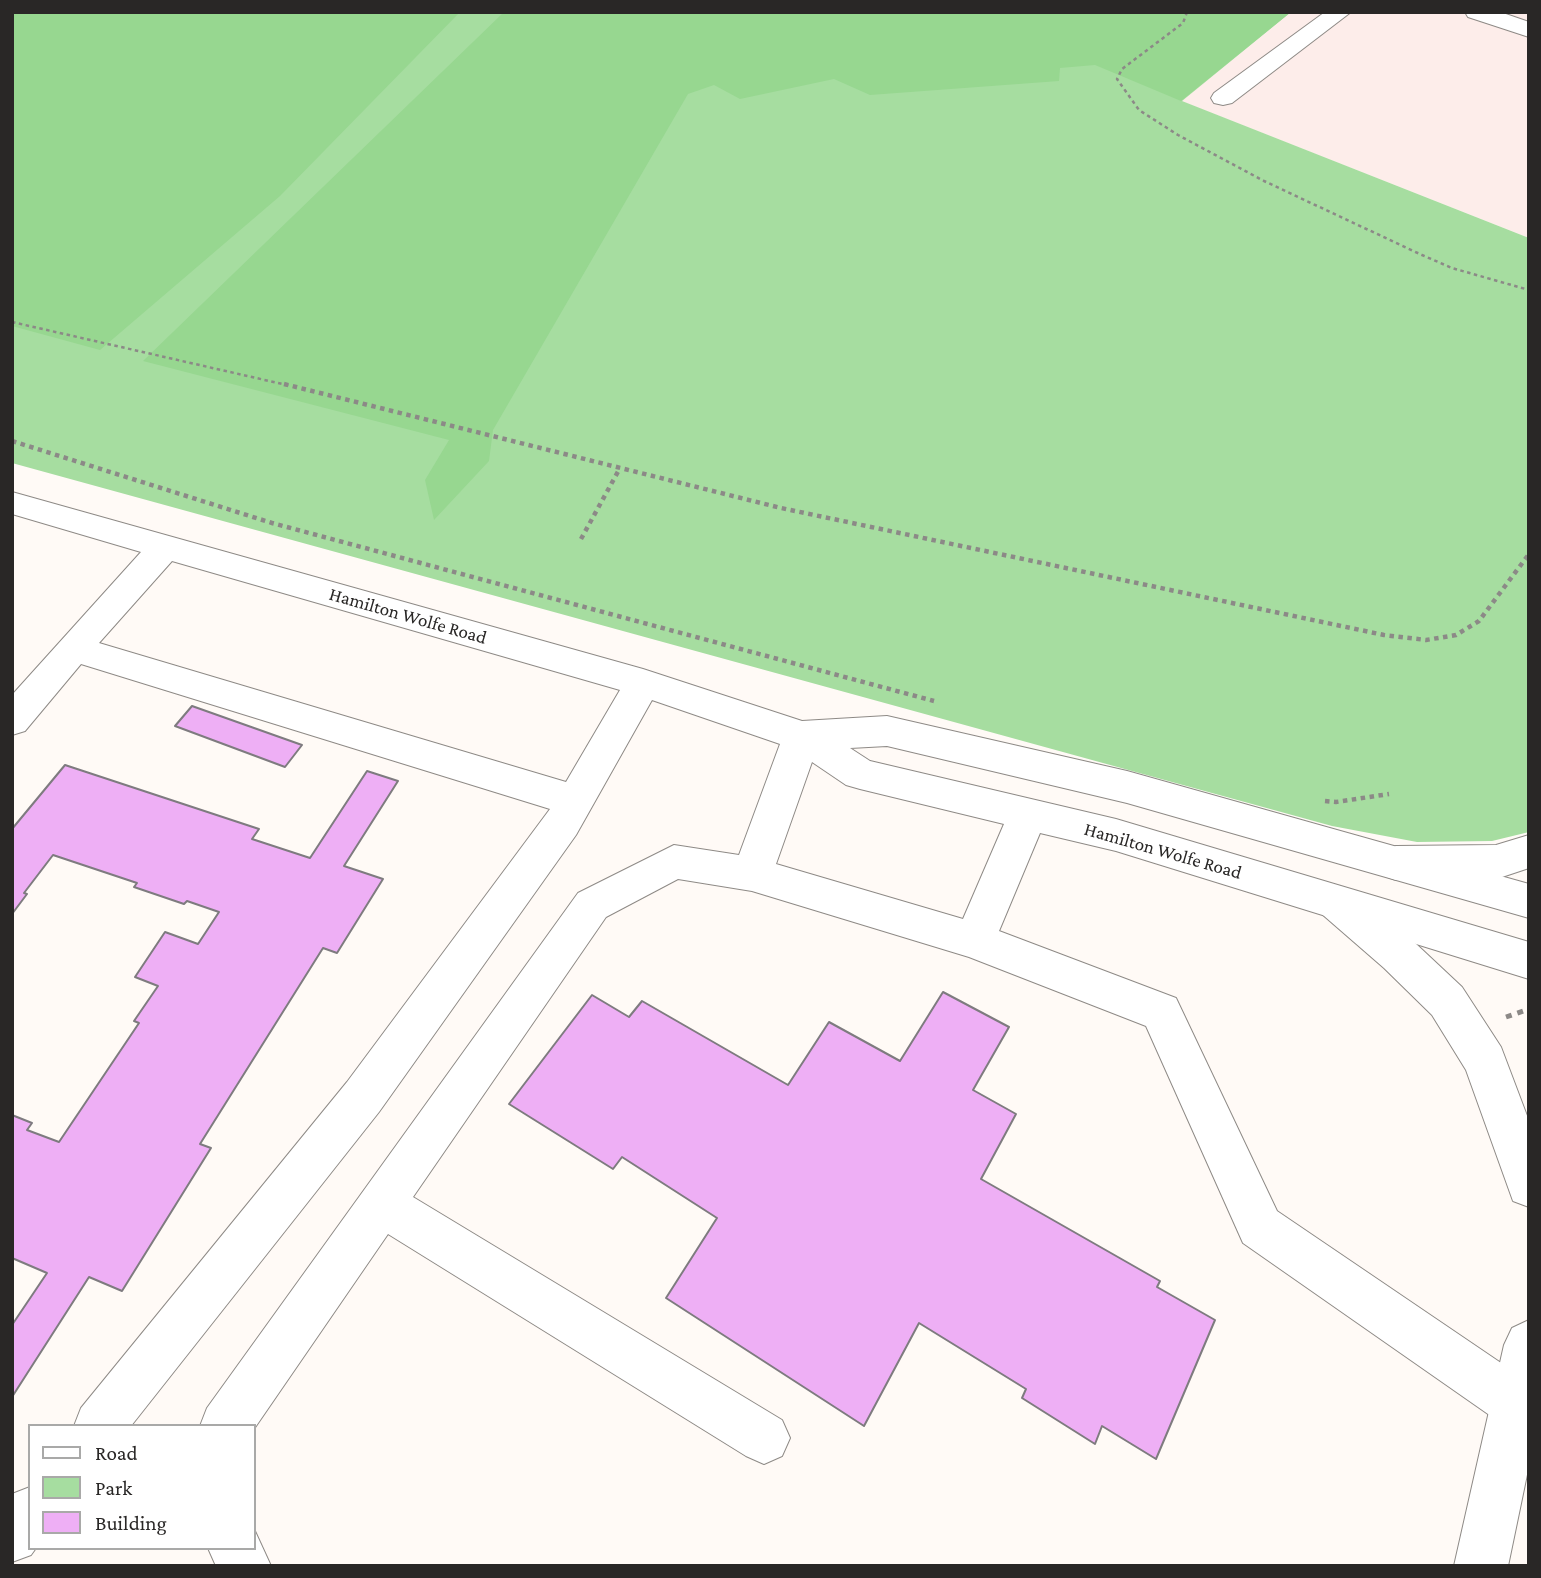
<!DOCTYPE html>
<html>
<head>
<meta charset="utf-8">
<style>
	body { margin:0 }
	#map { position:relative; width:1541px; height:1578px; overflow:hidden; background:#fffaf6; font-family:"Crimson Pro",serif }
	canvas { display:block }
	.frame { position:absolute; inset:0; border:14px solid #292726; pointer-events:none }
	.legend { position:absolute; left:28px; top:1424px; width:228px; height:126px; box-sizing:border-box; background:#fff; border:2px solid #a9a9a8; margin:0; padding:9px 12px; list-style:none; font-size:21px; color:#292726 }
	.legend li { display:flex; align-items:center; gap:14px; height:35px }
	.legend b { width:35px; border:2px solid #a9a9a8 }
</style>
</head>
<body>
<div id="map">
<canvas width="1541" height="1578"></canvas>
<div class="frame"></div>
<ul class="legend">
<li><b style="height:9px;background:#fff"></b>Road</li>
<li><b style="height:19px;background:#a6dda0"></b>Park</li>
<li><b style="height:19px;background:#eeaff5"></b>Building</li>
</ul>
</div>
<script>
const c = document.querySelector('canvas').getContext('2d');
c.lineJoin = 'round';
function fillPath(path, color) {
  c.fillStyle = color;
  c.fill(path, 'evenodd');
}
function shape(rows) {
  const path = new Path2D();
  for (const r of rows) {
    path.moveTo(r[0], r[1]);
    for (let i = 2; i < r.length; i += 2) path.lineTo(r[i], r[i + 1]);
  }
  return path;
}
function strokePath(path, color, width, dash) {
  c.strokeStyle = color;
  c.lineWidth = width;
  c.lineCap = dash ? 'butt' : 'round';
  c.setLineDash(dash || []);
  c.stroke(path);
}
function label(font, color, halo, rows, align = 'center') {
  c.font = font + ' "Crimson Pro",serif';
  c.lineWidth = 6;
  c.setLineDash([]);
  c.textBaseline = 'middle';
  c.strokeStyle = halo;
  c.fillStyle = color;
  for (const [text, x, y, turn = 0] of rows) {
    c.save();
    c.translate(x, y);
    c.rotate((+turn || 0) * Math.PI / 180);
    c.textAlign = isNaN(turn) ? turn : align;
    if (halo) c.strokeText(text, 0, 0);
    c.fillText(text, 0, 0);
    c.restore();
  }
}
fillPath(shape([
	[1291,12,1529,12,1529,238,1181,101]
]), '#fdedea');
fillPath(shape([
	[12,12,1291,12,1182,101,1529,238,1529,832,1492,841,1417,842,1332,826,12,463]
]), '#a6dda0');
fillPath(shape([
	[12,12,460,12,280,196,100,350,12,326],
	[504,12,1291,12,1181,101,1095,65,1060,68,1059,81,870,95,834,79,740,99,714,85,688,94,493,430,489,461,434,520,425,480,449,440,143,361]
]), '#97d790');
const building = shape([
	[192,706,302,745,285,767,175,726,192,706],
	[65,765,259,829,252,839,310,858,367,771,398,781,344,866,383,879,337,953,323,948,200,1144,211,1148,122,1291,89,1277,12,1397,12,1325,47,1273,12,1258,12,1115,32,1123,27,1130,59,1142,139,1023,134,1021,158,986,135,977,165,932,198,944,219,912,187,901,184,904,134,887,137,883,53,855,24,893,27,894,12,914,12,829,65,765],
	[943,992,1009,1027,973,1090,1016,1114,981,1179,1160,1281,1157,1287,1215,1320,1156,1459,1102,1426,1095,1444,1022,1398,1026,1389,919,1323,864,1426,666,1298,717,1218,622,1157,613,1169,509,1104,592,995,629,1017,642,1001,788,1085,829,1022,900,1061,943,992]
]);
fillPath(building, '#eeaff5');
strokePath(building, '#7e7b7f', 2);
const minor = shape([
	[1325,12,1351,12,1232,103,1223,105,1214,103,1211,98,1214,93,1325,12],
	[1465,12,1500,12,1529,22,1529,37,1468,17,1465,12],
	[12,492,643,669,802,721,887,716,1127,771,1529,884,1529,918,1127,803,887,746,850,748,870,761,1116,819,1529,942,1529,979,1116,851,1040,833,999,931,1176,998,1277,1211,1529,1382,1529,1423,1516,1428,1498,1421,1243,1243,1146,1026,969,957,752,891,678,879,606,917,413,1197,782,1420,790,1438,782,1456,764,1464,746,1456,388,1234,254,1429,254,1426,200,1426,207,1408,578,893,674,845,739,855,780,744,652,700,576,835,379,1112,131,1426,74,1426,81,1408,347,1082,550,809,81,664,25,731,12,735,12,695,141,552,12,514,12,492],
	[172,561,620,690,566,782,99,643,172,561],
	[812,762,846,785,860,789,1004,824,963,919,776,864,812,762],
	[30,1487,30,1548,36,1548,31,1555,12,1562,12,1494,30,1487],
	[254,1529,271,1566,216,1566,208,1548,254,1548,254,1529]
]);
const major = shape([
	[1529,835,1529,868,1496,879,1396,880,1382,875,1376,863,1382,851,1396,846,1496,845,1529,835],
	[1337,886,1351,891,1414,942,1462,987,1501,1047,1529,1121,1529,1207,1513,1201,1466,1070,1432,1015,1384,968,1323,915,1317,903,1323,891,1337,886],
	[1529,1320,1529,1465,1508,1566,1454,1566,1504,1345,1512,1328,1529,1320]
]);
strokePath(minor, '#8e8a86', 2);
strokePath(major, '#8e8a86', 2);
strokePath(shape([
	[1187,12,1183,23,1122,69,1117,79,1139,110,1178,135,1264,181,1422,255,1452,268,1529,290],
	[12,322,291,386]
]), '#8c8987', 2.5, [3.5, 3.5]);
strokePath(shape([
	[284,384,781,508,1384,635,1426,640,1456,635,1479,621,1529,554],
	[12,441,272,523,934,701],
	[581,539,620,468],
	[1325,801,1336,802,1389,794]
]), '#8c8987', 4.5, [4.5, 4.5]);
strokePath(shape([
	[1506,1017,1529,1009]
]), '#8c8987', 5, [6, 6]);
fillPath(minor, '#fff');
fillPath(major, '#fff');
label('19px', '#292726', '#fff', [
	["Hamilton Wolfe Road",408,616,16],
	["Hamilton Wolfe Road",1163,851,16]
]);
</script>
</body>
</html>
